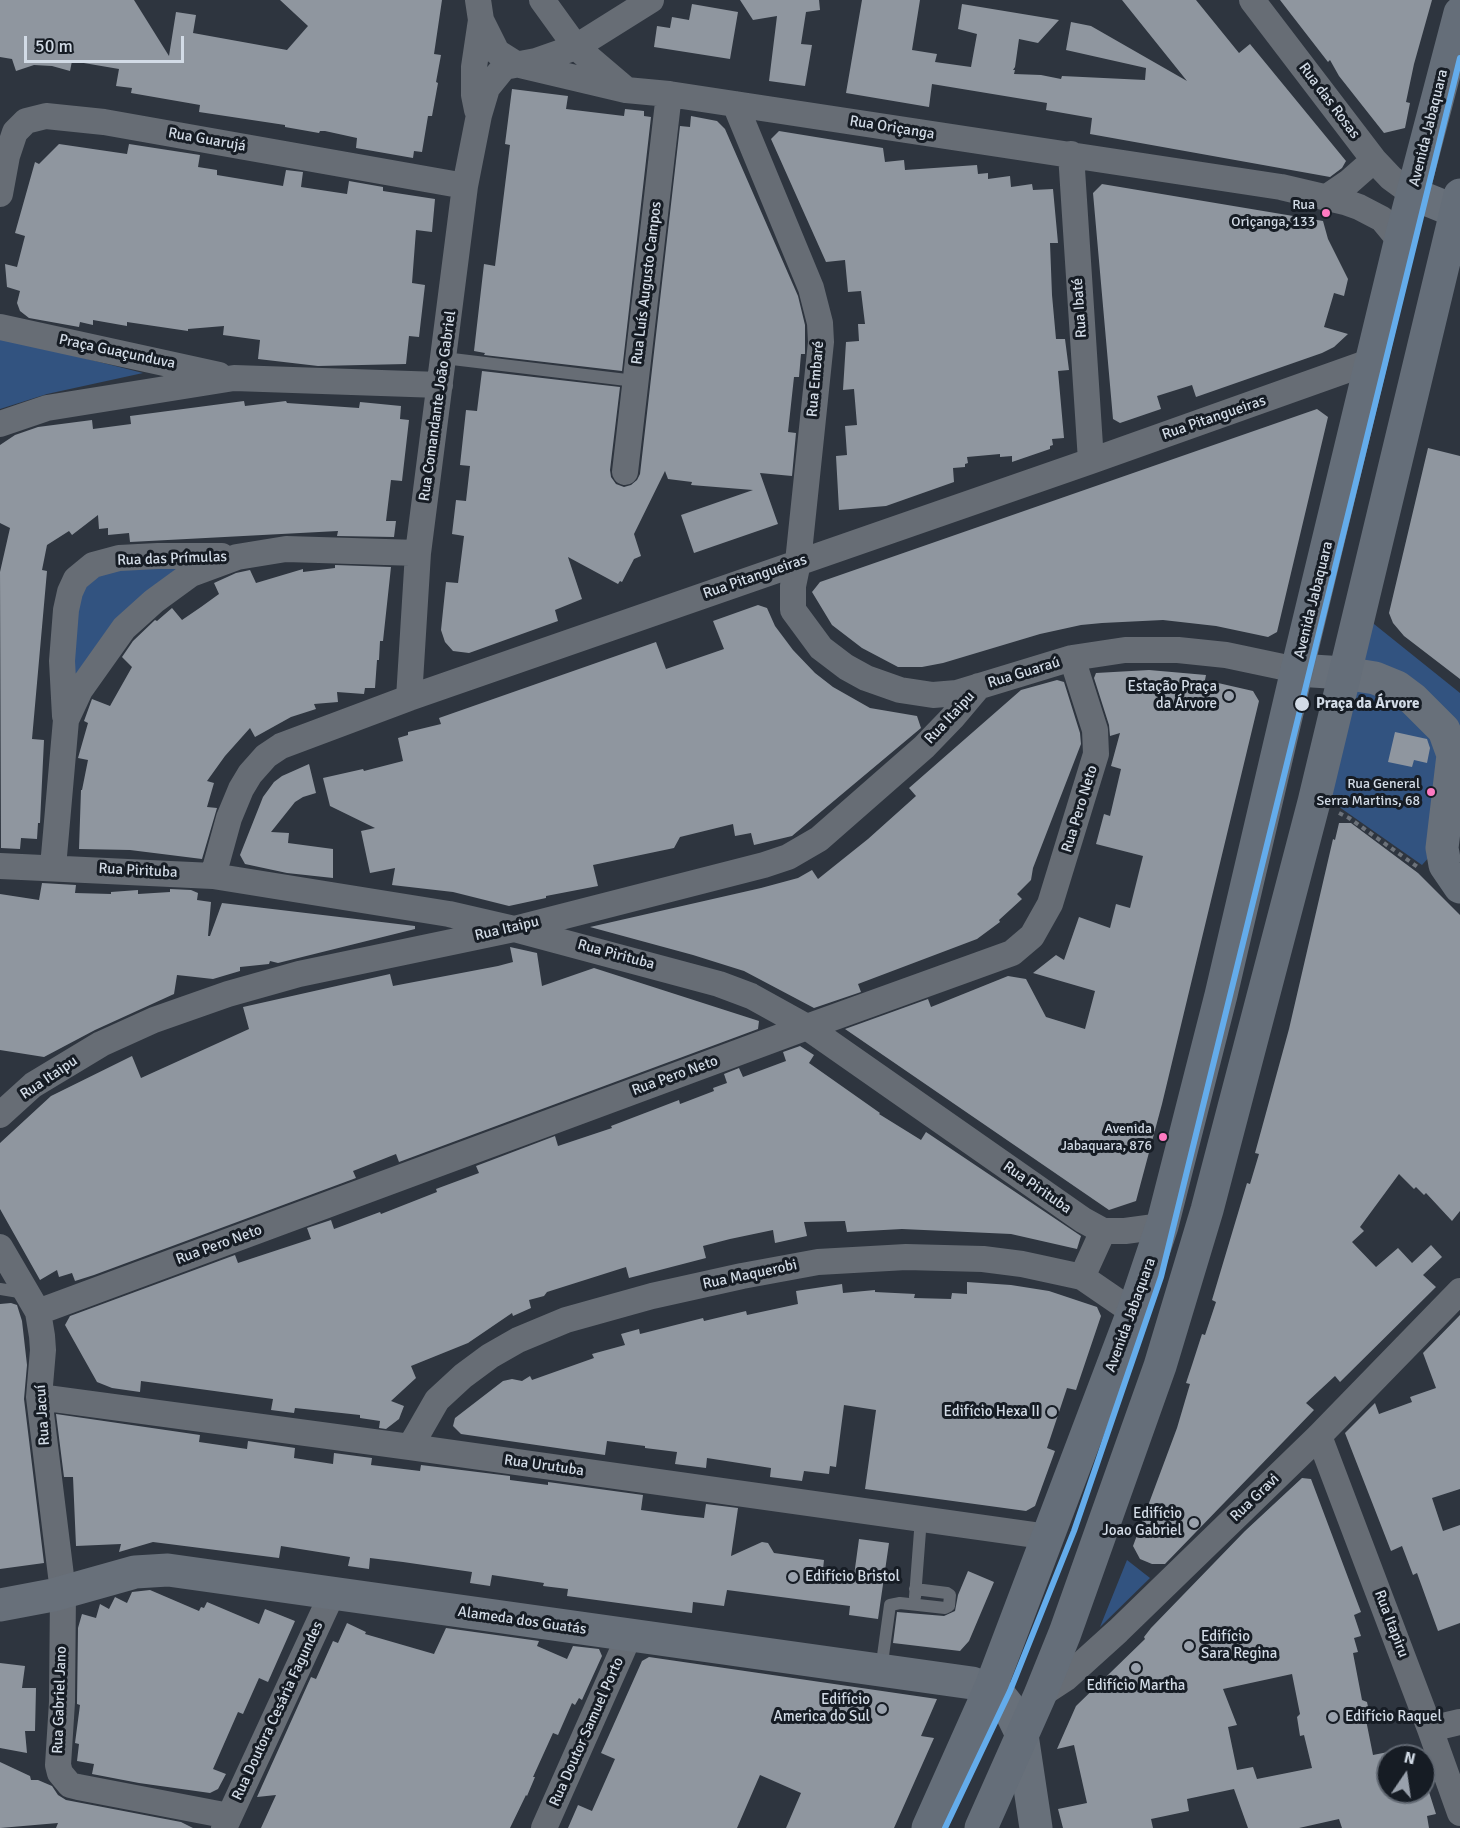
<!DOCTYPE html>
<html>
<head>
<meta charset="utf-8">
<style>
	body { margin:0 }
	#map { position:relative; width:1460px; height:1828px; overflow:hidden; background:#2e353f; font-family:Signika,sans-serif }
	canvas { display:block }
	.north { position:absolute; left:1376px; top:1744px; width:60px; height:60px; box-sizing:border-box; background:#161c24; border:2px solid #616872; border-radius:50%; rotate:13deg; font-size:16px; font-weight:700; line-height:24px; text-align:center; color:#d2dbe6 }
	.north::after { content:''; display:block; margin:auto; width:21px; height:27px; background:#99a1ac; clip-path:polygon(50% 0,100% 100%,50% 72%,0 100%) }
	.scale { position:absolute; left:24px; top:36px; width:160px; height:27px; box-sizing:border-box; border:3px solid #d2dbe6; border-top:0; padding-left:8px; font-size:18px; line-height:21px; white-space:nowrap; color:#d2dbe6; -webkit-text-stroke:4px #161c24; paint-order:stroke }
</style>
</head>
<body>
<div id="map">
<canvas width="1460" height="1828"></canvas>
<div class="north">N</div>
<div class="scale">50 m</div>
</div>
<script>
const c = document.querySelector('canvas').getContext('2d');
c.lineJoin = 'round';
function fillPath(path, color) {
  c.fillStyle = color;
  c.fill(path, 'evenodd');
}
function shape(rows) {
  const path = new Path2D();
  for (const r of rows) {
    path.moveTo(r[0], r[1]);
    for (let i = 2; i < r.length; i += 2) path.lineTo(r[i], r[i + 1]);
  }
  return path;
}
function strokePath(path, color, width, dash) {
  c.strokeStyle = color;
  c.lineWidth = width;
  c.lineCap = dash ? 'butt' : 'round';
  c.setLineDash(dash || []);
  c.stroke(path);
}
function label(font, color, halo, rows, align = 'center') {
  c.font = font + ' Signika,sans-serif';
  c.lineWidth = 6;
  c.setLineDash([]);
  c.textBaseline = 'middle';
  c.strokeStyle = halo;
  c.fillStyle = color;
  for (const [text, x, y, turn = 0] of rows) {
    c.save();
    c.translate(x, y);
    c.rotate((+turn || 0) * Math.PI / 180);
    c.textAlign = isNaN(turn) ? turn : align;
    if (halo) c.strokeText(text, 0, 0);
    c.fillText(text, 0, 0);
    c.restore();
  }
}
fillPath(shape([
	[0,337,143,373,47,394,0,409],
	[185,564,74,682,76,594,98,569],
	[1369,620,1460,693,1460,823,1422,865,1325,797],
	[1127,1560,1150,1578,1100,1627]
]), '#325380');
fillPath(shape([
	[0,0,134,0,169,56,176,12,196,15,193,33,287,50,308,26,280,0,442,0,434,54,441,55,436,82,438,83,432,116,428,116,422,152,414,151,413,158,356,148,357,138,325,131,320,131,319,133,285,127,285,125,199,112,200,105,131,93,132,88,116,86,119,69,72,61,70,71,52,66,34,65,16,71,12,59,0,57],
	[740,0,819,0,820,10,806,12,801,44,812,45,805,86,769,81,777,16,753,20],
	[862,0,920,0,912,50,937,54,935,62,971,67,977,34,958,29,962,4,1059,20,1038,43,1019,39,1015,67,1013,70,1015,70,1014,74,1041,75,1061,79,1062,76,1145,80,1146,68,1066,50,1071,22,1091,26,1187,81,1122,0,1196,0,1239,53,1250,44,1346,161,1342,168,1330,177,1090,134,1092,118,1046,110,1047,103,932,84,929,107,846,93],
	[1280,0,1432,0,1414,64,1406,102,1410,103,1405,128,1384,133,1339,76,1330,60,1328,62],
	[692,4,738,12,730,59,654,47,657,26,670,28,672,17,689,20],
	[512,89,568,96,566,109,624,116,625,109,644,111,644,116,651,117,622,371,484,355,485,353,474,351,484,264,495,266,510,145,505,144],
	[691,116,717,121,725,129,798,296,805,325,805,354,801,354,799,377,794,377,788,432,796,433,792,476,760,473,778,524,694,553,681,515,753,490,691,485,692,482,668,479,665,471,634,534,641,556,634,559,622,582,620,581,618,584,568,557,582,599,555,610,558,621,469,653,453,651,445,642,441,630,446,582,458,583,464,536,452,534,456,500,466,501,470,466,460,465,466,410,477,411,482,371,620,387,610,470,611,477,616,484,624,487,631,485,637,480,640,474,680,126,690,127],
	[779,131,883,148,885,162,904,160,905,170,977,165,978,174,988,173,988,179,1010,176,1011,187,1032,184,1033,190,1053,189,1058,243,1050,243,1052,295,1056,339,1065,339,1069,370,1058,371,1064,438,1052,439,1053,445,1050,446,1050,449,1012,462,1012,456,1000,457,1000,454,967,457,968,463,965,464,965,467,953,468,954,482,886,506,839,510,836,456,847,455,845,426,857,425,854,389,843,390,846,342,859,341,858,324,865,324,861,291,848,292,845,260,826,262,771,139],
	[59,144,127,154,129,144,200,155,198,167,217,170,217,175,283,186,286,170,303,172,301,187,347,194,349,181,383,187,383,191,435,199,432,232,416,230,412,283,425,285,419,337,409,336,406,364,318,366,258,359,260,340,223,335,224,326,188,329,188,331,127,322,127,326,93,320,93,325,80,322,79,327,29,318,20,311,17,303,20,291,7,287,5,264,17,267,25,236,15,233,35,162,39,164],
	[1102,184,1323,221,1328,239,1348,279,1344,296,1334,293,1324,327,1348,334,1334,347,1322,353,1196,397,1192,385,1157,396,1161,409,1120,423,1113,419,1093,193],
	[244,401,245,406,286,401,287,403,359,408,360,402,401,406,400,419,409,420,402,481,391,480,386,521,396,521,394,537,337,536,338,531,130,542,129,533,108,535,108,528,99,529,98,515,72,535,69,531,47,545,42,570,47,571,32,739,44,740,40,823,38,823,37,839,21,838,20,849,1,848,0,572,10,528,0,523,0,445,15,435,38,427,92,420,93,429,131,424,130,416],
	[1317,409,1328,417,1277,632,1268,637,1216,626,1163,620,1102,623,1081,625,1040,634,943,663,922,667,898,667,862,648,832,625,812,592,820,582],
	[1428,448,1460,456,1460,679,1404,636,1393,623,1389,613],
	[335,565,391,567,383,641,380,641,379,660,377,660,375,688,365,688,364,694,337,692,338,702,314,704,316,709,291,717,255,737,250,728,225,756,207,781,214,783,207,807,217,808,202,859,130,850,79,849,81,790,82,790,88,760,78,758,88,723,84,721,92,699,110,706,132,667,122,657,133,641,155,620,157,621,172,608,182,620,201,607,219,594,214,583,236,573,250,570,256,583,303,569,303,572,335,568],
	[758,605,767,608,775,626,793,650,815,673,833,687,870,708,917,716,921,728,792,836,754,845,751,833,735,836,733,824,680,837,674,848,593,865,598,886,546,896,546,898,509,906,453,892,392,885,395,868,370,873,361,831,375,828,330,806,323,778,363,769,364,771,403,761,398,738,408,735,408,732,441,724,439,718,656,642,666,669,724,649,713,621],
	[1149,670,1206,675,1205,680,1253,691,1259,701,1162,1104,1136,1201,1109,1210,845,1029,928,999,931,1007,1008,976,1026,979,1046,1017,1085,1029,1095,991,1033,973,1056,955,1064,960,1079,917,1110,928,1116,904,1130,908,1143,856,1096,844,1104,814,1110,816,1121,769,1111,766,1120,733,1110,736,1109,725,1094,678,1096,673],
	[1057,680,1064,682,1080,733,1081,744,1033,868,1031,880,1017,894,1022,899,999,920,1000,922,977,939,858,984,861,992,814,1008,744,971,693,955,590,927,761,888,798,878,812,870,818,879,868,839,916,796,909,788,1021,690],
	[1395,732,1427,739,1430,748,1427,763,1414,760,1412,767,1388,762],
	[309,764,316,793,303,797,295,802,271,832,289,833,288,843,333,849,333,878,287,873,245,864,240,855,263,797,274,782,282,776],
	[1339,823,1351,823,1418,873,1460,915,1460,1211,1452,1221,1426,1193,1424,1195,1416,1187,1414,1189,1399,1174,1360,1227,1364,1231,1352,1242,1376,1267,1398,1248,1412,1263,1431,1245,1442,1257,1423,1275,1436,1287,1340,1382,1335,1376,1306,1403,1314,1410,1165,1564,1152,1564,1140,1559,1133,1546,1177,1428,1190,1384,1186,1383,1192,1365,1202,1334,1205,1335,1216,1302,1212,1300,1247,1183,1250,1184,1259,1154,1255,1153,1289,1029,1333,839,1335,840],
	[42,883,76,885,75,893,111,894,111,892,138,890,138,894,170,892,170,889,191,890,198,893,197,900,211,902,208,936,210,936,222,903,415,926,415,929,278,963,270,961,269,964,240,967,240,971,213,979,177,975,174,994,95,1030,44,1057,0,1050,0,894,39,900],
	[510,947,537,953,542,986,594,968,759,1021,758,1029,399,1162,396,1154,353,1171,356,1178,94,1275,75,1281,72,1273,59,1277,57,1270,40,1280,0,1209,0,1143,51,1096,132,1056,141,1078,249,1029,243,1007,390,974,393,986,498,966,513,962],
	[800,1046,814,1055,809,1063,880,1113,879,1114,921,1140,926,1132,1081,1236,1077,1249,1011,1234,902,1229,847,1232,845,1221,804,1222,807,1236,775,1243,773,1230,730,1239,703,1246,706,1258,629,1278,626,1267,547,1292,544,1296,529,1300,531,1308,513,1316,512,1313,468,1343,411,1366,416,1378,391,1401,404,1406,399,1419,386,1429,379,1428,380,1421,360,1418,360,1415,295,1408,294,1413,271,1410,273,1399,141,1381,140,1392,112,1388,97,1382,65,1325,70,1316,235,1255,238,1263,311,1239,307,1228,331,1220,334,1229,380,1212,381,1214,437,1192,436,1189,479,1173,476,1166,555,1136,558,1146,612,1128,611,1126,679,1100,680,1104,714,1091,713,1088,727,1083,724,1074,739,1068,743,1077,786,1061,783,1052],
	[967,1282,1011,1285,1049,1291,1097,1307,1101,1316,1076,1390,1067,1388,1047,1448,1055,1451,1035,1506,1026,1511,865,1489,876,1410,844,1405,836,1467,830,1466,829,1474,804,1471,802,1481,770,1477,771,1468,707,1458,706,1468,675,1464,677,1452,645,1448,645,1446,607,1441,605,1455,461,1434,453,1426,455,1418,503,1381,512,1379,522,1381,530,1376,532,1380,594,1358,592,1354,625,1345,621,1334,639,1329,640,1334,703,1318,704,1321,746,1311,747,1315,798,1304,796,1291,842,1284,843,1293,875,1290,875,1292,915,1294,914,1298,951,1299,952,1293,967,1294],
	[11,1303,17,1305,22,1321,27,1365,24,1399,44,1563,0,1569,0,1304],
	[1460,1315,1460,1489,1432,1498,1443,1531,1460,1525,1460,1623,1438,1631,1417,1573,1413,1575,1402,1546,1391,1551,1345,1433,1375,1403,1379,1414,1412,1402,1410,1397,1436,1388,1423,1353],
	[56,1414,200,1435,199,1442,247,1449,248,1441,295,1448,294,1458,333,1464,334,1453,372,1458,371,1465,420,1471,421,1465,510,1476,510,1480,548,1485,548,1482,643,1495,641,1510,677,1515,704,1518,706,1504,738,1508,731,1556,762,1542,768,1543,774,1553,824,1560,822,1579,853,1583,859,1539,889,1543,878,1619,849,1615,850,1606,727,1590,724,1606,693,1602,692,1613,567,1596,568,1589,543,1586,544,1583,492,1575,490,1586,470,1583,472,1572,403,1562,370,1558,369,1569,348,1566,350,1557,281,1546,279,1558,153,1542,119,1552,121,1544,76,1546,73,1477,64,1477],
	[1302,1478,1311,1479,1361,1612,1354,1615,1361,1636,1354,1638,1358,1652,1353,1653,1362,1700,1367,1702,1370,1716,1366,1720,1373,1755,1388,1752,1388,1792,1429,1792,1436,1814,1427,1816,1429,1828,1342,1828,1339,1819,1299,1828,1248,1828,1234,1789,1187,1799,1189,1811,1151,1819,1153,1828,1063,1828,1058,1809,1087,1803,1074,1745,1057,1749,1076,1706,1145,1639,1144,1637,1151,1628,1245,1531],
	[1292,1674,1300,1714,1297,1717,1300,1736,1304,1735,1312,1768,1257,1779,1253,1767,1237,1770,1228,1727,1237,1725,1223,1689],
	[968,1571,994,1582,969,1641,960,1651,893,1643,897,1612,944,1616,955,1611,958,1595],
	[150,1590,199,1611,201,1607,204,1608,207,1602,259,1624,265,1609,295,1621,268,1682,259,1678,243,1714,238,1712,213,1769,226,1774,218,1789,210,1793,139,1783,92,1774,94,1764,77,1761,79,1744,75,1743,80,1705,77,1704,78,1628,82,1614,96,1618,100,1604,109,1609,115,1597,127,1603,132,1592],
	[347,1623,366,1632,365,1634,434,1654,446,1628,539,1641,537,1646,567,1659,573,1646,599,1649,602,1656,582,1700,579,1698,575,1705,572,1703,558,1735,553,1733,533,1777,535,1777,527,1796,526,1795,510,1828,261,1828,276,1795,257,1797,311,1677,316,1679,333,1641,338,1643],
	[649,1657,937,1699,921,1736,934,1738,894,1828,786,1828,801,1793,760,1775,737,1828,568,1828,578,1805,592,1811,615,1759,601,1753,642,1661],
	[0,1663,25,1666,22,1688,36,1688,35,1731,25,1731,27,1753,0,1748],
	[0,1762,30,1776,31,1780,38,1780,52,1786,58,1795,66,1800,181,1822,193,1828,56,1828,58,1823,0,1828]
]), '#8f969f');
strokePath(shape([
	[1339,813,1349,818,1419,868]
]), '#6c727a', 4, [4.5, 4.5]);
strokePath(shape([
	[444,358,635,381],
	[0,1289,25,1293],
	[915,1597,921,1518],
	[881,1670,890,1605,900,1603,945,1608,949,1606,950,1595,947,1593,915,1589]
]), '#676d75', 12);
strokePath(shape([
	[542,0,576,47,623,87],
	[1252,0,1374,160,1391,178,1413,194],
	[481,20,497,52,516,64,626,90,669,94,1281,187,1345,202,1359,207,1382,219,1401,242],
	[735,104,811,288,820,323,821,342,798,562,793,586,793,610,821,648,846,667,866,678,900,690,933,695,957,693,1072,658,1125,650,1178,650,1226,655,1297,670],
	[477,110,474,95,474,67,481,20,478,0],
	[1071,154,1091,461],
	[0,194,7,156,15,132,26,121,46,116,104,122,465,186],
	[1327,197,1349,182,1374,160],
	[0,327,219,375],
	[0,424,47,408,234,378,440,385],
	[625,472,669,94],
	[409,698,418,553,465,186,479,115,487,88,504,67,536,61,576,47,651,0],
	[65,716,62,661,66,610,70,592,76,579,93,565,119,558,158,556,222,556],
	[0,866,213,876,449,914,514,929,719,984,751,996,807,1027,1083,1220,1103,1231,1125,1231,1162,1226],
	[53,867,66,720,80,690,124,628,154,601,191,574,237,557,286,549,418,553],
	[213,876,229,818,241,789,250,774,266,756,281,746,409,698,1091,461,1372,361],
	[0,1115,33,1085,101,1044,154,1020,228,994,299,974,514,929,764,865,788,857,819,839,924,747,952,718,979,686],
	[0,1247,38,1312,42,1336,43,1350,39,1397,63,1592,62,1702,58,1765,60,1773,70,1785,78,1787,229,1816],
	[1082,1277,1103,1231],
	[38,1312,807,1027,1012,953,1032,936,1050,904,1096,754,1095,730,1072,658],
	[39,1397,410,1447,1049,1537],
	[1319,1436,1430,1729,1460,1813],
	[410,1447,437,1400,463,1376,490,1356,518,1340,566,1320,652,1296,742,1276,818,1262,906,1257,983,1259,1022,1264,1082,1277,1133,1312],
	[1040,1695,1066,1678,1118,1631,1319,1436,1460,1291],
	[1430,1729,1460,1722],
	[224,1828,332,1594],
	[544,1828,629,1636]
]), '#676d75', 26);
strokePath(shape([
	[1413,194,1460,213],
	[1297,670,1344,673,1375,678,1397,687,1413,699,1444,730,1453,755,1442,848,1445,865,1460,887],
	[0,1605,53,1595,135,1572,168,1570,972,1683,997,1692,1008,1706,1022,1735,1036,1828]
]), '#68707a', 33);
strokePath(shape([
	[928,1828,990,1689,1133,1312,1162,1226,1221,995,1297,670,1403,230,1460,13],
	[981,1828,1040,1695,1065,1633,1160,1366,1207,1210,1314,802,1460,195]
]), '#656e79', 33);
strokePath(shape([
	[945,1828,1010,1691,1074,1531,1161,1277,1460,58]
]), '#64aceb', 6);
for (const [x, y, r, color] of [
	[1326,213,5,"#fe7ac1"],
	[1229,696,6,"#99a1ac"],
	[1302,704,8,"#d2dbe6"],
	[1431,792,5,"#fe7ac1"],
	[1163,1137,5,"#fe7ac1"],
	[1052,1412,6,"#99a1ac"],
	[1194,1523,6,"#99a1ac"],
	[793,1577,6,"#99a1ac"],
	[1189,1646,6,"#99a1ac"],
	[1136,1668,6,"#99a1ac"],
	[882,1709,6,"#99a1ac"],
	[1333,1717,6,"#99a1ac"]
]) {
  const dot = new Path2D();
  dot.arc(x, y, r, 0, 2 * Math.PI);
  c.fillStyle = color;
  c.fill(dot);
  strokePath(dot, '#161c24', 2);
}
label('14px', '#d2dbe6', '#161c24', [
	["Rua",1315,205],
	["Oriçanga, 133",1315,222],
	["Rua General",1420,784],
	["Serra Martins, 68",1420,801],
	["Avenida",1152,1129],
	["Jabaquara, 876",1152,1146]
], 'right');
label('15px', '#d2dbe6', '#161c24', [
	["Rua das Rosas",1329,101,53],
	["Rua Oriçanga",892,128,9],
	["Avenida Jabaquara",1429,128,-76],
	["Rua Guarujá",207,140,10],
	["Rua Luís Augusto Campos",647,283,-83],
	["Rua Ibaté",1080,308,-94],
	["Praça Guaçunduva",117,352,12],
	["Rua Embaré",816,379,-85],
	["Rua Comandante João Gabriel",438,406,-82],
	["Rua Pitangueiras",1214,418,-19],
	["Rua das Prímulas",172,559,-2],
	["Rua Pitangueiras",755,577,-19],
	["Avenida Jabaquara",1314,600,-76],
	["Rua Guaraú",1024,673,-17],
	["Rua Itaipu",950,718,-47],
	["Rua Pero Neto",1080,809,-73],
	["Rua Pirituba",138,871,3],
	["Rua Itaipu",507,929,-13],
	["Rua Pirituba",616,955,15],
	["Rua Pero Neto",675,1076,-20],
	["Rua Itaipu",49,1078,-34],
	["Rua Pirituba",1037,1188,35],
	["Rua Pero Neto",219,1245,-20],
	["Rua Maquerobi",750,1275,-12],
	["Avenida Jabaquara",1131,1315,-70],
	["Rua Jacuí",43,1415,-94],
	["Rua Urutuba",544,1466,8],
	["Rua Gravi",1255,1498,-44],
	["Alameda dos Guatás",522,1621,8],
	["Rua Itapiru",1391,1624,69],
	["Rua Gabriel Jano",60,1700,-88],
	["Rua Doutora Cesária Fagundes",278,1711,-65],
	["Rua Doutor Samuel Porto",587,1732,-66]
]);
label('15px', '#d2dbe6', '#161c24', [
	["Estação Praça",1217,687],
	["da Árvore",1217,704],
	["Edifício Hexa II",1040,1412],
	["Edifício",1182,1514],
	["Joao Gabriel",1182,1531],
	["Edifício Bristol",805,1577,"left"],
	["Edifício",1201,1637,"left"],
	["Sara Regina",1201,1654,"left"],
	["Edifício Martha",1136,1686,"center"],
	["Edifício",870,1700],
	["America do Sul",870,1717],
	["Edifício Raquel",1345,1717,"left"]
], 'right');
label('bold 15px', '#d2dbe6', '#161c24', [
	["Praça da Árvore",1316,704]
], 'left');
</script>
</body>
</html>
